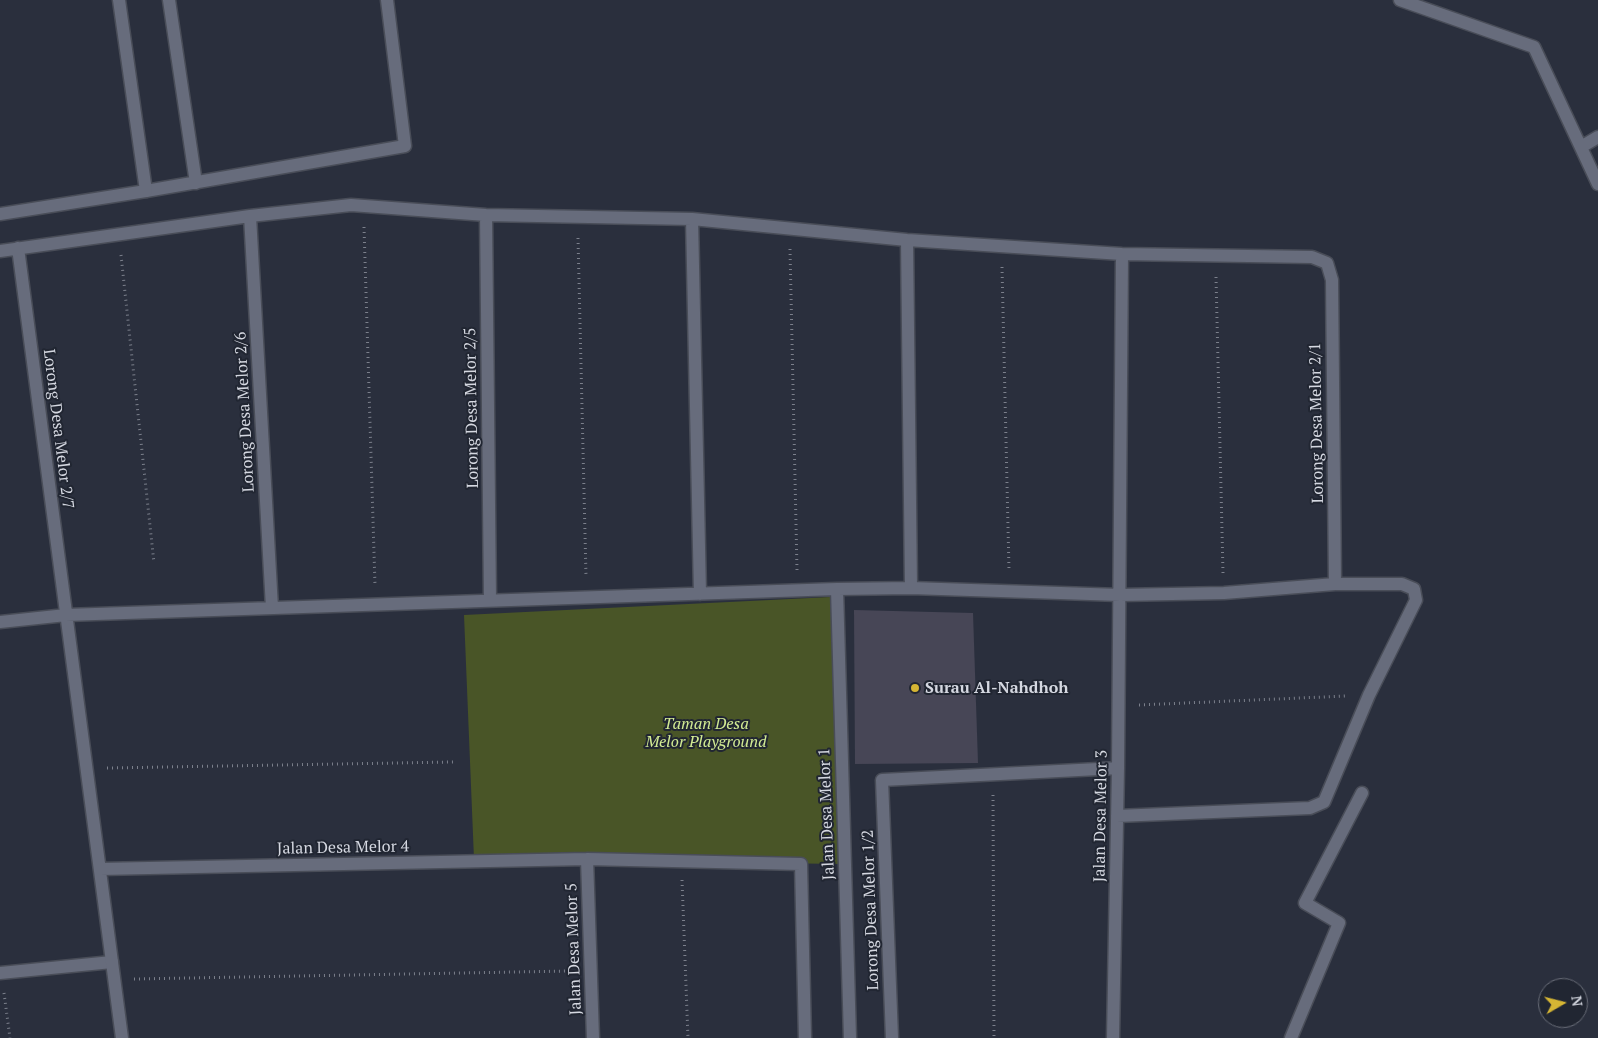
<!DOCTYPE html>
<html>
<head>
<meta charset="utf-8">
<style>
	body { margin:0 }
	#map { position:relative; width:1598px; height:1038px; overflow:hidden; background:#2a2f3d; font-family:"PT Serif",serif }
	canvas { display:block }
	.north { position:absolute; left:1538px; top:978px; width:50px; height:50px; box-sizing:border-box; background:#212632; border:1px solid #696d78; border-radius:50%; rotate:82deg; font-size:14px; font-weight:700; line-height:20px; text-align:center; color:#d5d8e1 }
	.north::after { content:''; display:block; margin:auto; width:18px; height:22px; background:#d5b534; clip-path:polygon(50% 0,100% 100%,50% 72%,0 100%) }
</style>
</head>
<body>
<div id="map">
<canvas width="1598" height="1038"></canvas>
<div class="north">N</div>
</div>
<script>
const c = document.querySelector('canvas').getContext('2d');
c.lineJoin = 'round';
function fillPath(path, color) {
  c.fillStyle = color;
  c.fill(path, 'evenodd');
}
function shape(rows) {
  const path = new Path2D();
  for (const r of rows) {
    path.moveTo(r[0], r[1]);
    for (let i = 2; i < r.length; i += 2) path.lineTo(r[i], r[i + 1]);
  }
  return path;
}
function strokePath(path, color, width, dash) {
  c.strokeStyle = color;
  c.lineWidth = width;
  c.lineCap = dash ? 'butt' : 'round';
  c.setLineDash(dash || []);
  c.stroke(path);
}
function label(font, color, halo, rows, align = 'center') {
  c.font = font + ' "PT Serif",serif';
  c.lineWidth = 4;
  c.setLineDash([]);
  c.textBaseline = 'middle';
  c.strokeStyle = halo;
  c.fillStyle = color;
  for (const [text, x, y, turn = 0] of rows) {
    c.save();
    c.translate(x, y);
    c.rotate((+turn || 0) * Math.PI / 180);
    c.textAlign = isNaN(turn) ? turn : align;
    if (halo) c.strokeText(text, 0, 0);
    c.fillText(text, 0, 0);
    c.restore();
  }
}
fillPath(shape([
	[831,597,841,864,474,859,464,615]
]), '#495527');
fillPath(shape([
	[854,610,973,613,978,763,855,764]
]), '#474656');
const service = shape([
	[169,0,196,183],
	[1400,0,1534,47,1598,184],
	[1581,147,1598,137],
	[146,191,405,146,387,0],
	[0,973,112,962],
	[1291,1038,1339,923,1305,903,1362,793]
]);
const minor = shape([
	[0,214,146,191,119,0],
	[486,215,490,600],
	[250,216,272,608],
	[692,219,700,594],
	[907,240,911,588],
	[18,248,122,1038],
	[0,251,250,216,351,205,486,215,692,219,907,240,1122,254,1312,257,1327,263,1332,280,1335,584],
	[837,589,850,1038],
	[0,622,66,615,837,589,911,588,1120,595,1224,593,1335,584,1402,584,1414,589,1416,600,1369,695,1324,802,1310,808,1117,816],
	[587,859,593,1038],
	[100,869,587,859,801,864,805,1038],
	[892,1038,882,780,1118,768],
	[1113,1038,1118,768,1122,254]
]);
strokePath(service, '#494d58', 15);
strokePath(minor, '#494d58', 15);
strokePath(shape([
	[364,227,375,585],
	[578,238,586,576],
	[790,249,797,570],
	[121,255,154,563],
	[1002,267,1009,570],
	[1216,277,1223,573],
	[1139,705,1346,696],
	[107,768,453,762],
	[993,795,994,1038],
	[682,880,688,1038],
	[134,979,570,971],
	[4,993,10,1038]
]), '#7c808c', 3, [1, 4]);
strokePath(service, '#676c7c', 12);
strokePath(minor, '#676c7c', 12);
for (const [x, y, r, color] of [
	[915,688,5,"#d5b534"]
]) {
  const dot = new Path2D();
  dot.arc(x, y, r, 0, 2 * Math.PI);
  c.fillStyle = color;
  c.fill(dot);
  strokePath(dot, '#212632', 2);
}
label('16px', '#d5d8e1', '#212632', [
	["Lorong Desa Melor 2/5",472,408,-91],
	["Lorong Desa Melor 2/6",245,412,-93],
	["Lorong Desa Melor 2/1",1317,423,-91],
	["Lorong Desa Melor 2/7",58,429,83],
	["Jalan Desa Melor 1",827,814,-92],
	["Jalan Desa Melor 3",1101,816,-89],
	["Jalan Desa Melor 4",343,848,-1],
	["Lorong Desa Melor 1/2",871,910,-92],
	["Jalan Desa Melor 5",574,949,-92]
]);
label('bold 16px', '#d5d8e1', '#212632', [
	["Surau Al-Nahdhoh",925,688]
], 'left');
label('italic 16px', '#d2eb93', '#212632', [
	["Taman Desa",706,724],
	["Melor Playground",706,742]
]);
</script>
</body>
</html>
